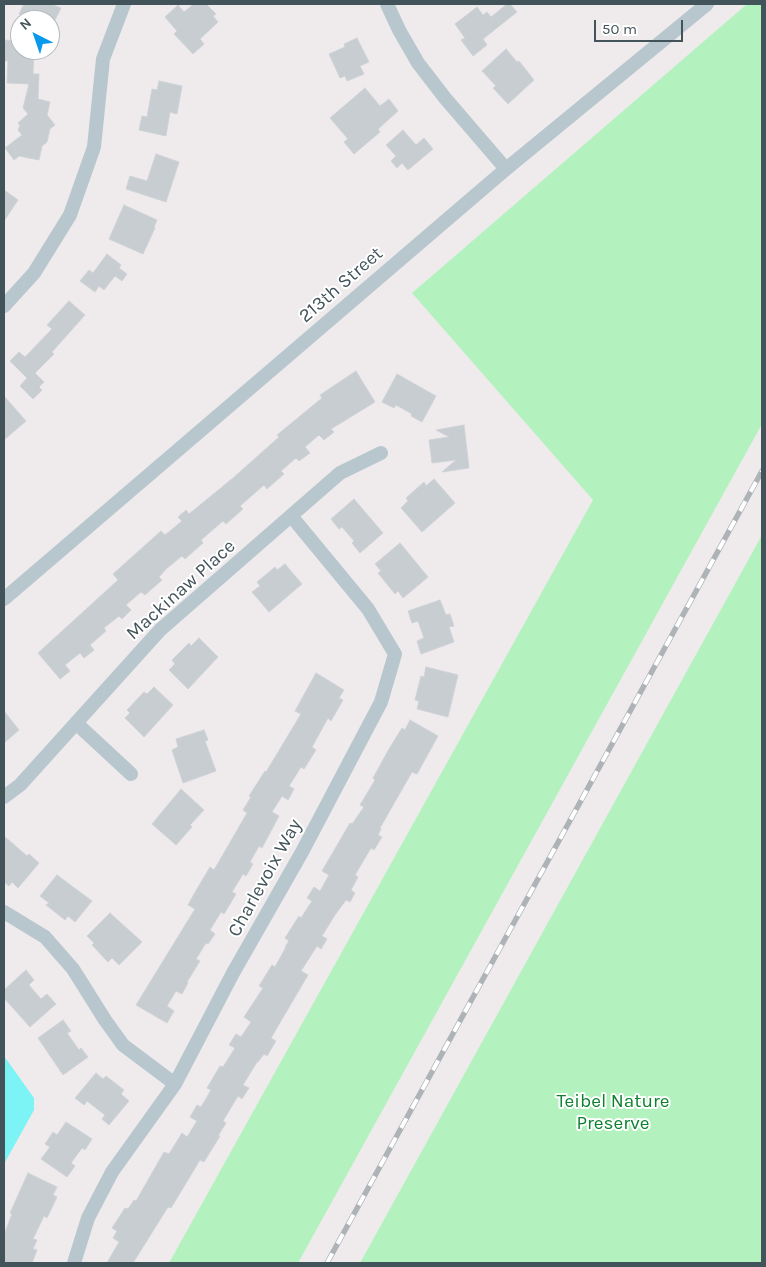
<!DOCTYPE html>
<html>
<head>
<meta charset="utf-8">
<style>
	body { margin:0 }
	#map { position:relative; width:766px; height:1267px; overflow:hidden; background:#efebec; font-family:Karla,sans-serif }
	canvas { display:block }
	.frame { position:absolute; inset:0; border:5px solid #42545a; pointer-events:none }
	.north { position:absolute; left:10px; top:10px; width:50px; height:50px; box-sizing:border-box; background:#fff; border:1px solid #b3bbbd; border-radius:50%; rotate:319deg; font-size:14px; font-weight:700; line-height:20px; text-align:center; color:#42545a }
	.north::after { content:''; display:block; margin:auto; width:18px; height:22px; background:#0899ec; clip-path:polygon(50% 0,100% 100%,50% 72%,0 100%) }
	.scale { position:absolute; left:594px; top:20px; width:89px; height:22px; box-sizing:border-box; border:2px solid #42545a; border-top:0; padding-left:6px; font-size:15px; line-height:18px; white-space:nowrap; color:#42545a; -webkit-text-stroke:4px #fff; paint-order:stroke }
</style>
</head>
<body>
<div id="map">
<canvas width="766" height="1267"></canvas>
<div class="frame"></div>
<div class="north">N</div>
<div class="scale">50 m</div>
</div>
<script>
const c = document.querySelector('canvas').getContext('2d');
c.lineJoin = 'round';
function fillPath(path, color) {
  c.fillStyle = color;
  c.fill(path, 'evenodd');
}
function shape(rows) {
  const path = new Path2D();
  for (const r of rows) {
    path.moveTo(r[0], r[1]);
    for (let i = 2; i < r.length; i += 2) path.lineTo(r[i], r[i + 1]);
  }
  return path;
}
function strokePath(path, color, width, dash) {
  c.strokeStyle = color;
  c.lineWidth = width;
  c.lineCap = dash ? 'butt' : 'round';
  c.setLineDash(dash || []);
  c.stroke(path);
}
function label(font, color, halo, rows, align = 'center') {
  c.font = font + ' Karla,sans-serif';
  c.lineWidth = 4;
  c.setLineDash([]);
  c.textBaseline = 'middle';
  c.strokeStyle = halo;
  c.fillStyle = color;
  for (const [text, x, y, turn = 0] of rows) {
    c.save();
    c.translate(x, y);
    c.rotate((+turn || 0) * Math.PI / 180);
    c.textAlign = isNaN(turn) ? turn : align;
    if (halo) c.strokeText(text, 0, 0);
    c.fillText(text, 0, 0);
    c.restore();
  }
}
fillPath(shape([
	[747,4,762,4,762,424,298,1263,169,1263,593,500,412,293],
	[762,535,762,1263,360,1263]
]), '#b3f2bf');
fillPath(shape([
	[4,1056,34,1098,34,1110,4,1164]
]), '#7cf3f4');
const building = shape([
	[24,4,51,4,61,8,55,20,31,20,19,14,24,4],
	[194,4,206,4,216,14,213,16,218,22,200,39,204,44,193,54,174,34,177,31,165,17,178,5,184,12,194,4],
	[507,4,510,4,517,12,483,39,487,45,473,56,461,40,465,38,455,24,477,7,483,15,487,12,491,17,507,4],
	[357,38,369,62,360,66,364,74,347,81,345,76,340,78,329,54,345,47,344,44,357,38],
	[4,40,20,41,20,50,34,50,33,74,39,74,38,99,50,102,47,115,55,125,50,129,47,142,42,146,39,160,19,156,14,160,5,148,22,135,18,130,20,125,18,123,28,114,23,108,29,84,7,83,8,61,4,61,4,40],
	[506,49,517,62,519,61,534,80,508,104,493,88,496,86,482,71,506,49],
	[159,81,182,86,177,114,170,112,166,136,139,130,142,116,147,117,152,89,157,90,159,81],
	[365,88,380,106,389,99,398,111,378,129,380,132,354,154,344,142,348,139,330,118,365,88],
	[403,130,416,145,424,138,433,149,408,170,402,163,397,168,391,161,396,156,386,145,403,130],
	[156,154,179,162,166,202,126,189,130,176,147,181,156,154],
	[4,190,18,200,4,221,4,190],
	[124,205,157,220,154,227,155,228,143,254,109,239,124,205],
	[107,254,121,265,119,268,127,274,122,281,115,276,104,290,99,286,95,292,80,281,89,270,93,273,107,254],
	[69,301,85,315,52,352,54,354,35,373,44,382,39,387,42,390,33,399,20,386,27,378,10,361,19,352,25,357,52,329,47,325,69,301],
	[356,371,375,402,331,429,334,432,324,440,319,435,305,447,310,453,299,461,296,458,281,471,284,474,267,489,264,485,240,506,243,509,226,524,223,521,201,540,203,543,185,559,182,556,166,569,159,577,162,580,145,595,141,592,126,605,131,610,122,619,119,616,104,628,106,631,90,645,94,650,84,658,80,653,65,665,70,671,60,679,38,653,118,580,113,574,161,531,165,535,182,521,178,517,186,510,189,514,233,478,279,437,277,435,322,398,320,395,356,371],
	[397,374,436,396,422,422,411,416,412,414,396,405,394,408,382,402,397,374],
	[4,396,26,421,4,440,4,396],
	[464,425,469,468,442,472,456,460,432,463,429,440,449,437,436,430,464,425],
	[434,479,455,503,422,532,401,508,408,501,406,498,424,482,426,486,434,479],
	[354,499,383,533,360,553,352,543,354,541,342,527,339,529,331,519,354,499],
	[400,543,428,577,403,598,398,591,395,594,378,573,381,571,375,564,400,543],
	[285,564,302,584,269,612,252,592,260,586,257,582,275,567,277,570,285,564],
	[440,600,446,615,450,614,454,626,449,627,454,642,421,654,417,641,424,638,418,621,412,623,408,611,440,600],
	[199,638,218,657,188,689,169,670,175,664,172,660,189,643,191,646,199,638],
	[426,667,458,675,448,717,417,709,419,701,415,700,421,676,424,677,426,667],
	[316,673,344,690,339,698,343,700,331,721,328,718,312,747,316,750,304,769,301,767,289,786,294,789,288,800,282,796,272,812,279,816,262,848,259,846,250,862,253,864,246,876,243,874,232,892,236,894,224,914,221,912,210,930,215,934,208,944,206,943,196,959,200,961,187,982,188,983,182,994,176,991,167,1006,174,1011,167,1023,136,1005,195,909,188,905,194,894,210,867,214,870,247,813,243,810,251,797,249,796,265,771,266,772,301,714,295,711,316,673],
	[154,687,173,705,144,737,125,718,130,713,127,710,144,692,147,694,154,687],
	[4,711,19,730,4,743,4,711],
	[410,720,438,736,417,774,412,772,380,828,381,829,378,835,382,837,374,850,371,848,355,875,358,877,351,890,355,893,350,902,346,900,335,915,322,936,327,939,321,949,317,946,301,971,308,975,271,1038,276,1041,267,1056,264,1054,258,1062,257,1062,243,1085,249,1088,242,1099,238,1096,223,1121,226,1123,218,1136,220,1136,204,1162,200,1160,171,1208,168,1207,133,1263,107,1263,119,1242,113,1238,117,1231,112,1228,125,1208,128,1209,134,1200,136,1201,164,1152,169,1154,182,1133,187,1137,197,1121,190,1117,197,1105,201,1107,211,1090,207,1088,220,1066,223,1067,235,1048,229,1045,236,1034,241,1037,251,1022,244,1017,263,988,259,986,272,965,275,967,286,947,285,947,289,941,285,938,299,916,301,918,312,901,307,898,314,887,320,891,329,875,322,871,350,823,352,824,364,807,360,805,375,780,373,778,389,749,402,728,405,730,410,720],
	[204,730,208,740,205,741,216,771,183,783,172,750,178,747,176,739,204,730],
	[181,789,204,810,190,825,192,827,176,845,152,824,181,789],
	[4,836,27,856,29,854,39,863,18,888,12,882,9,886,4,882,4,836],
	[57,875,92,901,75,922,68,916,65,920,46,905,49,903,40,896,57,875],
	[110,913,142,942,119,965,112,958,108,962,92,945,94,943,87,936,110,913],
	[26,970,34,980,29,985,41,999,47,994,56,1004,30,1027,4,998,4,990,26,970],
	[63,1020,71,1031,67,1033,79,1050,81,1048,88,1057,63,1075,38,1038,63,1020],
	[96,1073,103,1079,106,1076,124,1090,121,1094,129,1101,109,1125,102,1119,105,1115,87,1101,84,1105,75,1098,96,1073],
	[66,1122,92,1139,85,1150,82,1148,71,1163,75,1166,67,1177,41,1159,50,1147,45,1144,53,1132,57,1135,66,1122],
	[28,1173,57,1187,53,1195,57,1197,47,1218,44,1216,33,1239,37,1240,33,1249,37,1250,32,1263,4,1263,4,1235,12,1214,10,1213,28,1173]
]);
fillPath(building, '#c7cdd1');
strokePath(building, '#cfd3d8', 1);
strokePath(shape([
	[387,4,399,30,418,63,445,98,506,169],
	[4,306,34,273,70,215,94,147,103,59,124,4],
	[4,599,506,169,707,4],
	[76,723,131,774],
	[4,797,20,785,160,630,340,473,381,453],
	[4,912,45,937,73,969,105,1020,123,1045,175,1084],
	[74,1263,88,1218,112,1172,175,1084,233,973,302,852,381,702,395,654,368,609,292,517]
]), '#b8c7cd', 14);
const rail = shape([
	[327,1263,762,471]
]);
strokePath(rail, '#adb3b7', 5.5);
strokePath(rail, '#fff', 4, [11]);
label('19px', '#42545a', '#fff', [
	["213th Street",341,285,-41],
	["Mackinaw Place",181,590,-42],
	["Charlevoix Way",265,878,-61]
]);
label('19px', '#0e8130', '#fff', [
	["Teibel Nature",613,1102],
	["Preserve",613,1124]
]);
</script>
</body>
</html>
